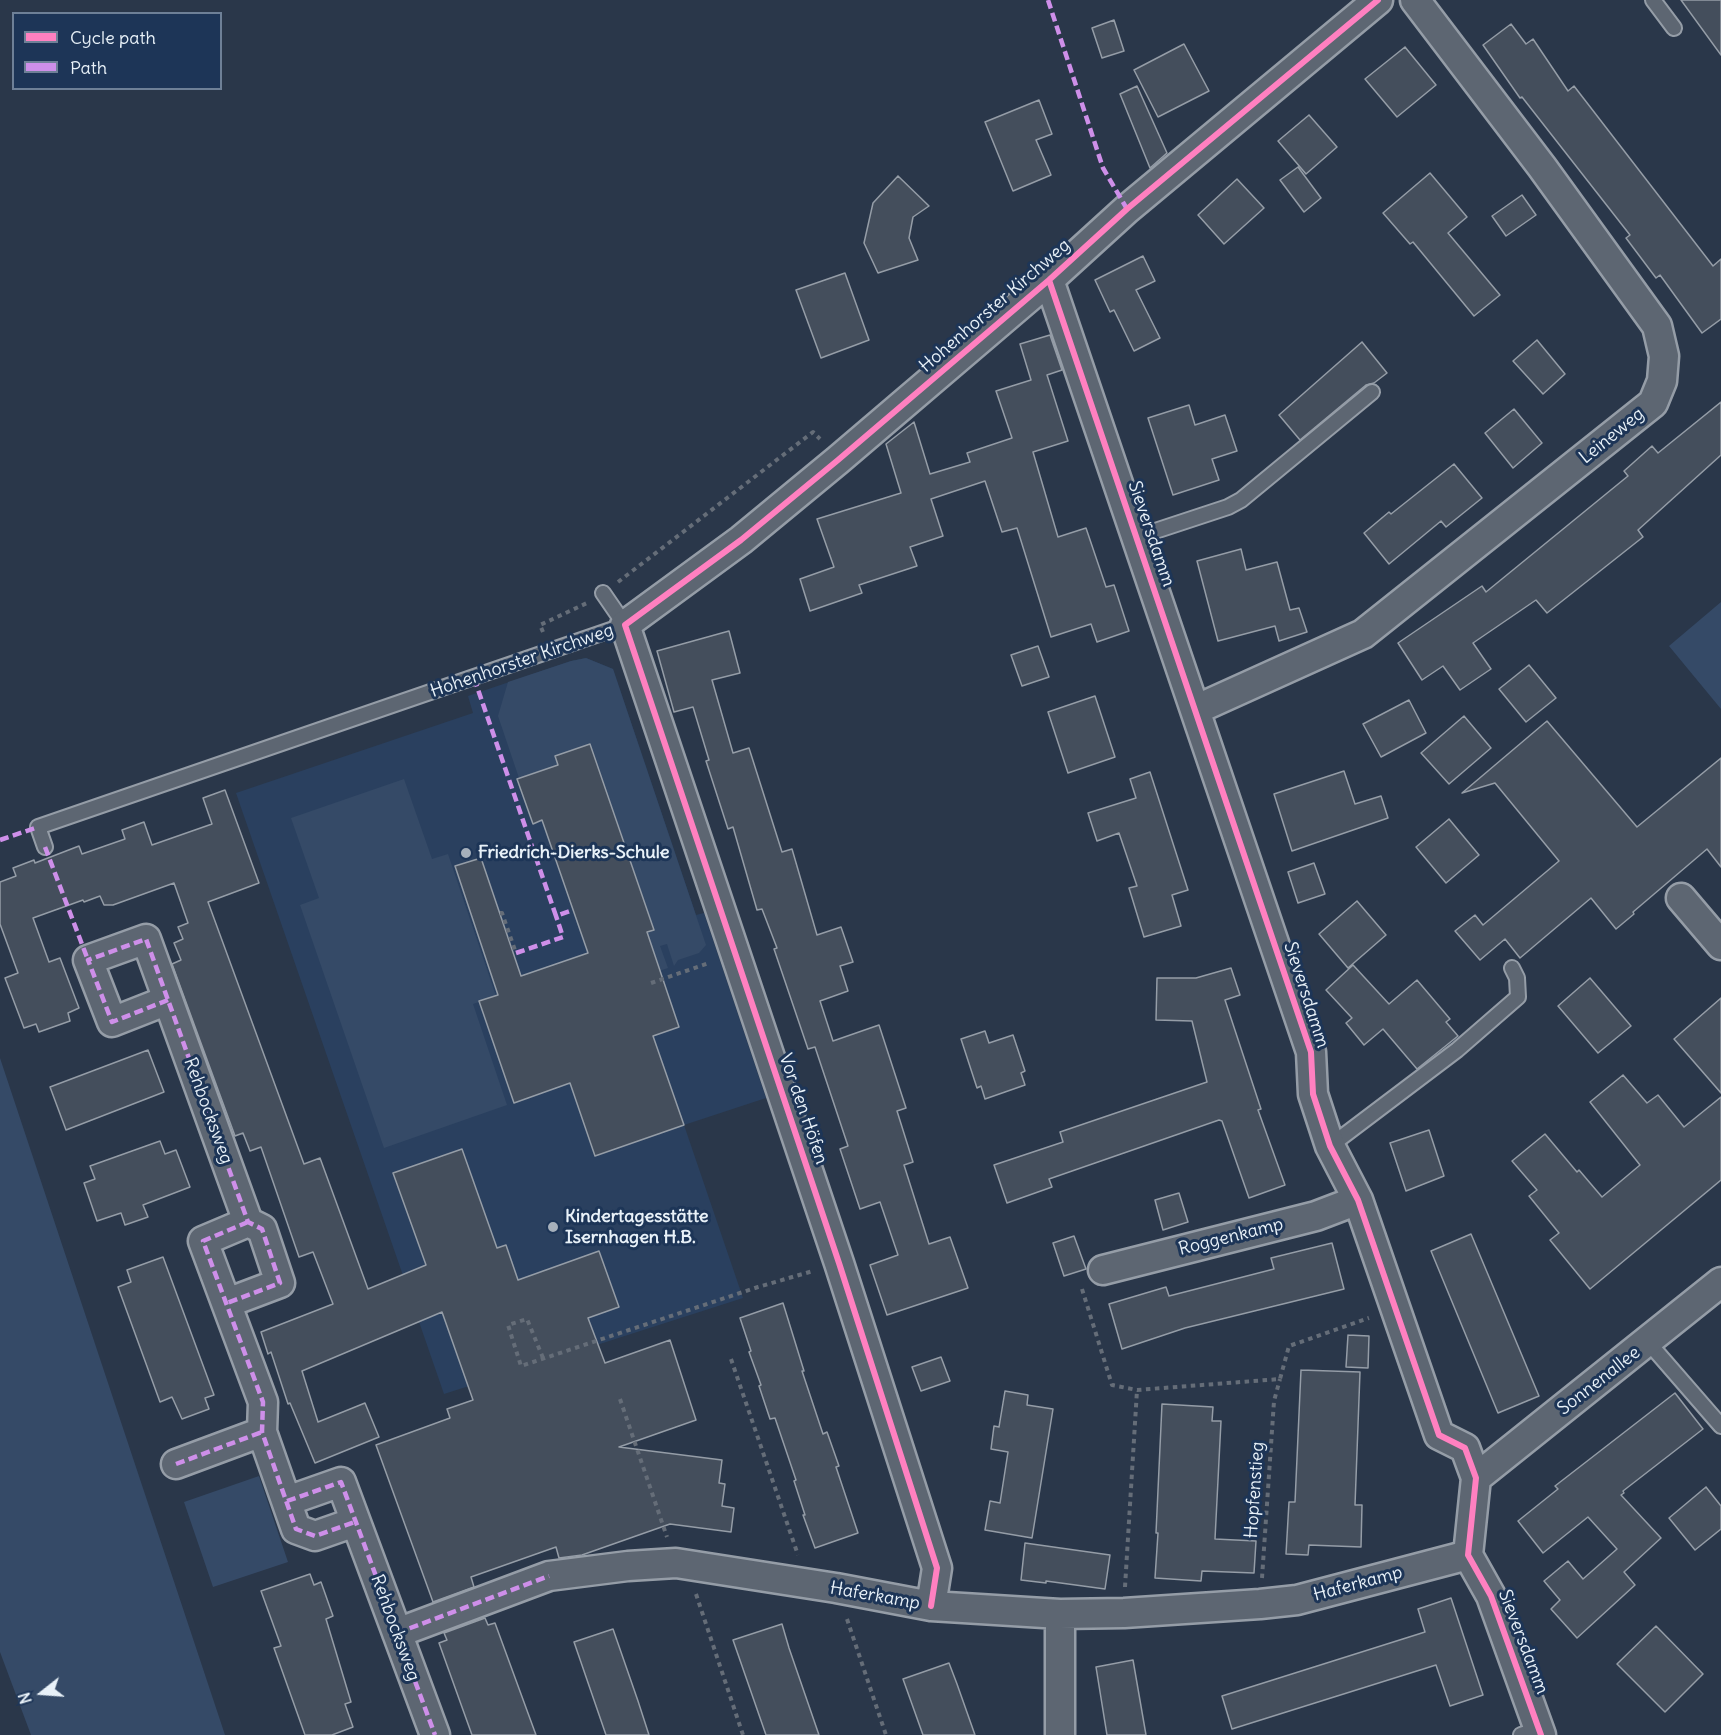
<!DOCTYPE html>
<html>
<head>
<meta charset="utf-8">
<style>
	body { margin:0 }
	#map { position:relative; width:1721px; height:1735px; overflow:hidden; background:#2a374a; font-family:Delius,sans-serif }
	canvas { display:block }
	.legend { position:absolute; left:12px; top:12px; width:210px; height:78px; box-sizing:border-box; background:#1d3557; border:2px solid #6e8097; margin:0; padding:8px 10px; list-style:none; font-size:18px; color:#e8f1f8 }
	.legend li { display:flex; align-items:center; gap:12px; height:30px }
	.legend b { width:30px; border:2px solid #6e8097 }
	.north { position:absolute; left:12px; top:1663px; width:60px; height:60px; -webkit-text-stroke:4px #1d3557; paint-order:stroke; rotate:253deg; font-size:16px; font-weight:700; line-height:24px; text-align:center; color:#e8f1f8 }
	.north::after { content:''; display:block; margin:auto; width:21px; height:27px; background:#e8f1f8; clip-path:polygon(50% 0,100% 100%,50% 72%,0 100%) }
</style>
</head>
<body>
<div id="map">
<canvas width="1721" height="1735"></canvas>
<ul class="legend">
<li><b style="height:8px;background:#ff80c0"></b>Cycle path</li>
<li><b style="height:8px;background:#ce8fe9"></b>Path</li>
</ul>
<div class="north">N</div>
</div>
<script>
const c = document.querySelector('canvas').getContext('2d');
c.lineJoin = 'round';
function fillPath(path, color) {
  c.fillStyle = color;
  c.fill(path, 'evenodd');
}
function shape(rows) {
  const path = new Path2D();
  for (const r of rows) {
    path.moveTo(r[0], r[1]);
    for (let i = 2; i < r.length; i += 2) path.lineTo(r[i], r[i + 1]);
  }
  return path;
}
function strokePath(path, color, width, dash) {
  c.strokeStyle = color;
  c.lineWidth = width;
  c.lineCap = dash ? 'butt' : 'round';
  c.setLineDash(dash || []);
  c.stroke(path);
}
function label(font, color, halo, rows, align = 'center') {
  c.font = font + ' Delius,sans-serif';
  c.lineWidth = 6;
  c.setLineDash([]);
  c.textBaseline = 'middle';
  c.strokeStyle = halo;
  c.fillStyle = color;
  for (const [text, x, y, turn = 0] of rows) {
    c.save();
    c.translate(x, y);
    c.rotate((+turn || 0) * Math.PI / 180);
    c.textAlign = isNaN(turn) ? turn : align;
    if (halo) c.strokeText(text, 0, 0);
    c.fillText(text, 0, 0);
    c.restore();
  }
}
fillPath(shape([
	[586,658,613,669,696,915,704,913,766,1098,684,1125,743,1298,444,1394,236,793,473,713,468,696,571,661]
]), '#2a405f');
fillPath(shape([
	[1721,602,1721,709,1669,646],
	[586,658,613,669,706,945,699,953,678,960,674,966,667,944,660,946,668,968,659,971,634,937,654,929,591,744,556,756,558,765,519,778,498,716,508,682,571,661],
	[404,779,432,859,448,854,496,996,473,1004,507,1105,384,1148,300,905,319,898,291,818],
	[0,1058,225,1735,31,1735,0,1652],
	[259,1476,288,1562,213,1587,184,1502]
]), '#354a67');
const building = shape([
	[1681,0,1721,0,1721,55,1681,0],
	[1114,20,1124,51,1102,58,1092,28,1114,20],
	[1511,24,1526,44,1533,39,1568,91,1574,86,1713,266,1721,259,1721,319,1702,333,1660,275,1656,278,1626,238,1630,235,1522,97,1520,98,1483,45,1511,24],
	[1184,44,1209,91,1158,117,1134,70,1184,44],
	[1405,47,1436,85,1397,117,1365,79,1405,47],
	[1137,86,1167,153,1150,168,1120,94,1137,86],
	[1039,100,1052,134,1036,140,1051,175,1013,191,985,122,1039,100],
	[1309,115,1337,147,1306,174,1278,141,1309,115],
	[1298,167,1321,198,1304,212,1280,180,1298,167],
	[1430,173,1467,217,1448,233,1500,295,1474,316,1413,242,1410,244,1383,213,1430,173],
	[898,176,929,206,913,217,909,238,918,260,878,273,864,243,873,203,898,176],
	[1237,179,1264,208,1224,244,1198,215,1237,179],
	[1522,195,1536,215,1506,236,1492,216,1522,195],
	[1143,256,1155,281,1136,290,1160,338,1134,351,1114,310,1110,312,1095,280,1143,256],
	[845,273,869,340,821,358,796,290,845,273],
	[1050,335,1062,370,1047,375,1068,441,1033,452,1058,537,1086,528,1106,587,1114,585,1129,631,1097,642,1091,624,1051,637,1017,528,1002,532,985,481,931,499,943,536,910,547,917,566,859,585,862,593,810,611,800,579,834,567,817,519,901,493,886,444,914,422,930,474,970,462,967,453,1012,438,996,391,1031,380,1020,344,1050,335],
	[1537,340,1565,374,1543,394,1513,361,1537,340],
	[1362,342,1387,373,1374,383,1366,385,1300,440,1279,415,1362,342],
	[1721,402,1721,455,1638,530,1643,537,1547,613,1536,600,1473,643,1491,669,1460,690,1443,666,1422,680,1398,643,1482,586,1486,592,1628,476,1624,471,1652,446,1658,453,1721,402],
	[1189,405,1195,425,1225,415,1237,451,1212,459,1219,480,1173,495,1148,418,1189,405],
	[1514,409,1542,443,1513,468,1485,433,1514,409],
	[1454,464,1482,498,1446,527,1441,521,1389,564,1364,533,1389,512,1391,514,1454,464],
	[1241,549,1246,570,1277,562,1290,610,1299,608,1307,632,1279,641,1275,626,1218,641,1197,561,1241,549],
	[729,631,740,673,712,680,733,753,749,748,782,852,792,849,817,935,841,927,853,962,840,966,848,991,820,1001,833,1041,879,1025,906,1108,897,1111,913,1162,904,1165,929,1244,950,1237,968,1288,887,1315,870,1265,898,1255,880,1202,860,1209,840,1149,848,1146,815,1047,808,1049,774,949,777,948,762,909,757,910,733,827,728,829,706,761,709,760,693,707,674,712,657,651,729,631],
	[1038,646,1049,677,1022,686,1011,655,1038,646],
	[1529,665,1556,698,1526,722,1499,689,1529,665],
	[1095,696,1115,757,1068,773,1048,712,1095,696],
	[1409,700,1426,733,1381,757,1363,724,1409,700],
	[1464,716,1491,748,1449,784,1421,753,1464,716],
	[1547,721,1637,827,1721,758,1721,867,1707,849,1633,912,1634,914,1616,929,1591,898,1520,958,1505,939,1480,960,1455,931,1475,915,1483,925,1559,861,1495,783,1462,793,1547,721],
	[590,744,654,930,647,932,679,1027,653,1036,684,1125,595,1156,570,1083,514,1103,479,1001,498,995,455,866,481,858,521,976,588,953,542,820,533,824,517,779,558,765,555,756,590,744],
	[1344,771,1355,804,1381,796,1388,818,1292,851,1274,794,1344,771],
	[1150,772,1188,890,1172,895,1181,926,1144,937,1129,888,1137,886,1119,833,1097,841,1088,813,1136,798,1130,779,1150,772],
	[225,790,259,883,208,902,304,1164,320,1158,368,1289,426,1265,393,1173,462,1149,497,1248,506,1245,518,1280,599,1251,619,1307,588,1318,605,1363,670,1340,696,1420,619,1447,722,1460,719,1483,725,1484,722,1506,734,1508,731,1532,670,1524,582,1555,559,1558,556,1547,471,1577,474,1587,433,1602,376,1445,450,1418,447,1409,473,1400,442,1312,302,1371,318,1422,365,1403,379,1437,315,1463,290,1403,288,1404,271,1352,268,1354,261,1332,333,1304,313,1252,299,1257,261,1147,250,1151,243,1133,235,1136,172,964,181,960,174,943,183,939,178,927,188,923,174,883,113,905,104,905,100,896,84,902,83,900,33,918,49,962,60,958,79,1008,68,1013,70,1021,39,1032,36,1024,24,1028,5,978,18,973,0,924,0,882,16,876,13,868,34,860,35,863,79,846,82,854,125,839,122,830,144,822,152,845,212,824,203,798,225,790],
	[1449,819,1479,855,1446,883,1416,847,1449,819],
	[1314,863,1325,894,1298,903,1288,872,1314,863],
	[1357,901,1386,935,1348,968,1319,934,1357,901],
	[1353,965,1389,1004,1417,980,1450,1019,1446,1022,1458,1036,1417,1069,1383,1029,1364,1045,1346,1023,1352,1018,1326,990,1353,965],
	[1231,968,1240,995,1225,1000,1261,1109,1258,1110,1285,1185,1249,1198,1222,1121,1219,1120,1049,1179,1052,1187,1007,1203,994,1165,1063,1142,1060,1132,1207,1082,1192,1021,1156,1020,1157,978,1196,978,1231,968],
	[1590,978,1631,1026,1598,1053,1558,1006,1590,978],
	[1721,998,1721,1093,1674,1039,1721,998],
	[985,1031,989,1043,1013,1035,1025,1071,1021,1073,1025,1085,985,1099,981,1086,977,1088,961,1039,985,1031],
	[148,1050,164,1092,66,1130,50,1087,148,1050],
	[1623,1075,1647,1103,1658,1095,1684,1127,1721,1097,1721,1180,1590,1289,1550,1240,1559,1233,1529,1196,1537,1190,1512,1161,1545,1134,1577,1172,1579,1170,1602,1197,1640,1165,1590,1102,1623,1075],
	[1429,1130,1444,1176,1406,1191,1390,1143,1429,1130],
	[160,1141,165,1154,176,1150,190,1187,143,1205,148,1217,125,1225,121,1213,97,1221,84,1183,95,1179,90,1166,160,1141],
	[1179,1193,1188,1222,1163,1230,1155,1200,1179,1193],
	[1471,1234,1539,1396,1498,1413,1431,1251,1471,1234],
	[1074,1236,1086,1269,1064,1276,1053,1243,1074,1236],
	[1332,1243,1344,1289,1185,1328,1122,1349,1109,1304,1166,1287,1169,1296,1274,1269,1271,1258,1332,1243],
	[163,1257,214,1395,205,1398,209,1409,182,1419,172,1397,160,1402,118,1287,131,1282,127,1270,163,1257],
	[783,1303,804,1371,802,1371,823,1434,827,1432,839,1466,836,1467,858,1533,815,1548,803,1515,805,1515,794,1481,796,1480,775,1418,770,1419,759,1386,761,1385,749,1352,751,1351,740,1318,783,1303],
	[1348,1335,1369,1336,1368,1368,1346,1367,1348,1335],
	[941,1357,950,1381,921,1391,912,1367,941,1357],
	[1301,1370,1360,1372,1355,1505,1362,1505,1361,1547,1309,1545,1308,1555,1286,1554,1289,1502,1295,1502,1301,1370],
	[1005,1391,1028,1395,1027,1405,1053,1409,1032,1538,985,1530,990,1501,1000,1503,1008,1452,991,1449,994,1426,999,1427,1005,1391],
	[1675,1393,1703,1429,1623,1491,1624,1493,1621,1495,1661,1538,1624,1572,1635,1585,1577,1638,1551,1609,1560,1600,1544,1581,1568,1561,1583,1579,1617,1549,1588,1517,1543,1553,1518,1521,1558,1489,1555,1486,1675,1393],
	[1162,1404,1213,1407,1212,1421,1221,1421,1215,1539,1256,1541,1254,1573,1202,1571,1201,1581,1155,1578,1158,1533,1156,1533,1162,1404],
	[1706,1487,1721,1506,1721,1529,1695,1550,1669,1518,1706,1487],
	[1025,1543,1110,1555,1105,1589,1046,1581,1046,1583,1021,1580,1025,1543],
	[310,1574,314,1585,321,1582,333,1616,326,1619,351,1702,345,1704,353,1727,332,1735,305,1735,274,1648,281,1646,261,1591,310,1574],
	[1451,1598,1483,1695,1450,1706,1436,1665,1232,1729,1222,1696,1425,1632,1418,1609,1451,1598],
	[485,1618,488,1625,495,1623,536,1735,472,1735,439,1643,447,1640,444,1633,485,1618],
	[782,1624,789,1648,819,1735,766,1735,733,1640,782,1624],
	[1656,1626,1703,1674,1665,1712,1617,1664,1656,1626],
	[613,1629,638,1701,649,1735,606,1735,574,1642,613,1629],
	[1133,1660,1146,1735,1107,1735,1096,1667,1133,1660],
	[949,1663,957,1684,975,1735,923,1735,903,1679,949,1663]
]);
fillPath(building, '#444e5c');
strokePath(building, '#959da7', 1.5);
const lane = shape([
	[1653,0,1674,28],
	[1137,537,1228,507,1241,500,1372,392],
	[45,847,38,827,625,625,603,593],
	[1330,1146,1457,1050,1518,997,1517,978,1512,968],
	[1648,1342,1721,1426],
	[1521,1735,1539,1729]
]);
const street = shape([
	[1049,280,1311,1052,1313,1094,1330,1146,1358,1200,1439,1435,1465,1448,1476,1478,1468,1555,1491,1596,1541,1735],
	[1195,710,1363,634,1653,403,1662,381,1664,356,1657,326,1542,167,1415,0],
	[1681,898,1721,945],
	[168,1000,112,1022,88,960,146,939,168,1000,248,1222,262,1229,280,1283,227,1303],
	[248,1222,203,1241,263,1402,262,1432,296,1529,315,1536,355,1522],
	[1103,1270,1316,1216,1358,1200],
	[176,1464,262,1432],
	[1476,1478,1721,1282],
	[287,1501,341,1482,435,1735],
	[931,1606,937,1568,839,1263,625,625,741,540,838,460,1049,280,1127,209,1378,0],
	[1060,1614,1060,1735],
	[397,1633,549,1576,628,1566,676,1563,836,1588,931,1606,1060,1614,1124,1613,1260,1604,1297,1600,1468,1555]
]);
strokePath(lane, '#959da7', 18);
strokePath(street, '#959da7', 33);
strokePath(shape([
	[618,582,813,432,820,439],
	[543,632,540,625,587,603],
	[500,913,502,913,516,953],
	[651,983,709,963],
	[1082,1289,1112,1385,1137,1390,1280,1379,1289,1346,1369,1318],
	[543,1358,527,1319,508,1325,521,1366,758,1287,813,1271],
	[731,1359,798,1555],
	[620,1399,667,1537],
	[1262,1578,1274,1401,1280,1379],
	[1125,1587,1137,1390],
	[696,1594,743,1735],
	[847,1619,886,1735]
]), '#656d78', 4, [4.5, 4.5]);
strokePath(lane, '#5d6672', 14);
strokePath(street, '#5d6672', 28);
strokePath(shape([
	[1048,0,1103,168,1127,209],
	[474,678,556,916,573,910],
	[0,840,38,827],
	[45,847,88,960],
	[516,953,563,937,556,916],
	[168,1000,112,1022,88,960,146,939,168,1000,248,1222,262,1229,280,1283,227,1303],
	[248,1222,203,1241,263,1402,262,1432,296,1529,315,1536,355,1522],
	[176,1464,262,1432],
	[287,1501,341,1482,435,1735],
	[397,1633,549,1576]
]), '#ce8fe9', 4.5, [9, 4.5]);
strokePath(shape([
	[1049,280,1311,1052,1313,1094,1330,1146,1358,1200,1439,1435,1465,1448,1476,1478,1468,1555,1491,1596,1541,1735],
	[931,1606,937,1568,839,1263,625,625,741,540,838,460,1049,280,1127,209,1378,0]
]), '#ff80c0', 6);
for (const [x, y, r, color] of [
	[466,853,6,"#a6b0bb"],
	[553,1227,6,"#a6b0bb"]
]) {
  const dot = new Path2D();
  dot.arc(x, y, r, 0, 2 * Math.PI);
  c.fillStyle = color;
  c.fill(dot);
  strokePath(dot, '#1d3557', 2);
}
label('18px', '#e8f1f8', '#1d3557', [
	["Hohenhorster Kirchweg",995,306,-41],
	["Leineweg",1612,436,-39],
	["Sieversdamm",1151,534,71],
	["Hohenhorster Kirchweg",522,661,-19],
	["Sieversdamm",1306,995,72],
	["Vor den Höfen",803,1109,71],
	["Rehbocksweg",208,1111,70],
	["Roggenkamp",1231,1237,-14],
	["Sonnenallee",1599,1381,-38],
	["Hopfenstieg",1255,1490,-86],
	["Haferkamp",1358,1584,-15],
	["Haferkamp",875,1596,10],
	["Rehbocksweg",395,1628,70],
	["Sieversdamm",1523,1642,69]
]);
label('bold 18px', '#e8f1f8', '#1d3557', [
	["Friedrich-Dierks-Schule",478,853],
	["Kindertagesstätte",565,1217],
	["Isernhagen H.B.",565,1238]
], 'left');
</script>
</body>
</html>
